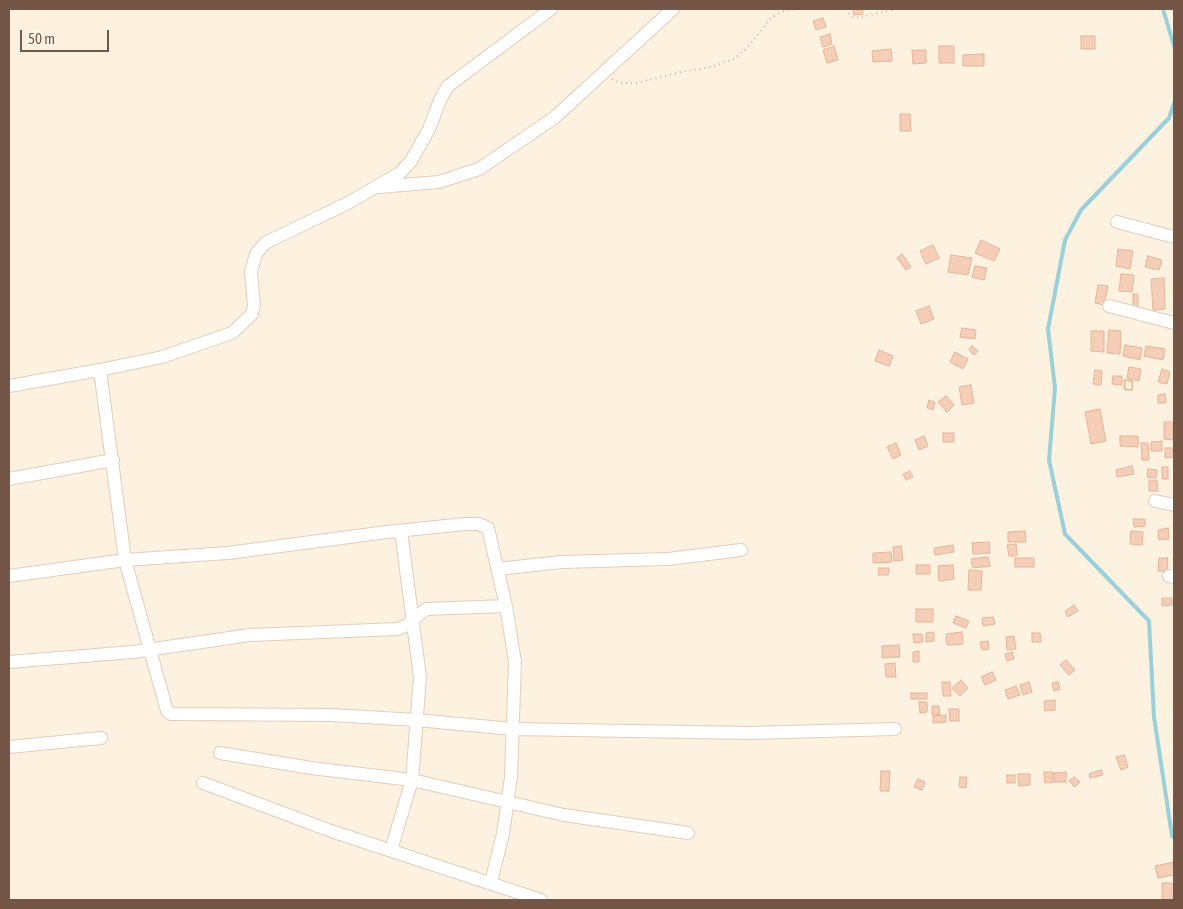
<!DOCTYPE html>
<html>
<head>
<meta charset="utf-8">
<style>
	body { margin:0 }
	#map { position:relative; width:1183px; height:909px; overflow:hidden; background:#fdf1e0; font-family:"Asap Condensed",sans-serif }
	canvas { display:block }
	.frame { position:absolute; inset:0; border:10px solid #755646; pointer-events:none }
	.scale { position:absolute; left:20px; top:30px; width:89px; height:22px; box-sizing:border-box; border:2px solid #755646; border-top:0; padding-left:6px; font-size:15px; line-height:18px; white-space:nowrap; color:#755646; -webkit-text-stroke:4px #fff5e7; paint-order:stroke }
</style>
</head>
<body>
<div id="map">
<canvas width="1183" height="909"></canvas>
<div class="frame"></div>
<div class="scale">50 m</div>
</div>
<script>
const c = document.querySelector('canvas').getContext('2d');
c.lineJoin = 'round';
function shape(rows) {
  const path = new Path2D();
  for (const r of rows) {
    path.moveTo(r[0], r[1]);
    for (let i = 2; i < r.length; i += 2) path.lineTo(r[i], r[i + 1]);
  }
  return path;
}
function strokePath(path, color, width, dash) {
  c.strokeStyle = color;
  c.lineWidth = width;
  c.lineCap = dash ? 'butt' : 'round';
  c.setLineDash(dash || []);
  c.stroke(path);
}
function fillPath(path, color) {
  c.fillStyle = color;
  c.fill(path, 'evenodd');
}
strokePath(shape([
	[1163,9,1174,46],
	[1174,103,1169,118,1081,210,1065,240,1048,329,1055,388,1049,460,1065,534,1149,621,1154,717,1172,836,1174,837]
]), '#99d0d9', 4);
const building = shape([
	[853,9,862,9,863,14,854,15,853,9],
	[823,18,826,27,816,30,813,21,823,18],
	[830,34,832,44,823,47,820,37,830,34],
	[1081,36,1095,36,1095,49,1081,49,1081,36],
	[834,46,838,60,827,63,823,50,834,46],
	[939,46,954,46,954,63,939,63,939,46],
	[891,49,892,61,873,62,872,51,891,49],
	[912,50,926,50,926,63,913,64,912,50],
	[984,54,984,66,963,66,963,55,984,54],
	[900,114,910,114,911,131,900,131,900,114],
	[981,240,1000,249,994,261,975,253,981,240],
	[933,245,939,258,926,264,920,251,933,245],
	[1118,249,1133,251,1130,269,1116,266,1118,249],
	[902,254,911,267,906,270,897,258,902,254],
	[951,255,972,258,968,275,948,272,951,255],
	[1148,256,1162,260,1159,270,1145,267,1148,256],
	[975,266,987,268,984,280,972,277,975,266],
	[1121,274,1134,275,1132,292,1119,291,1121,274],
	[1164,278,1165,309,1153,310,1151,279,1164,278],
	[1098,285,1108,286,1104,305,1095,303,1098,285],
	[1133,294,1138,294,1138,311,1133,311,1133,294],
	[929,306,934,319,921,324,916,311,929,306],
	[962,328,976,330,975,339,960,337,962,328],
	[1109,330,1121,331,1120,354,1107,353,1109,330],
	[1091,331,1104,331,1104,352,1091,351,1091,331],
	[1125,345,1142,348,1140,360,1123,356,1125,345],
	[972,346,978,351,974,355,969,350,972,346],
	[1146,346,1165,349,1163,360,1144,356,1146,346],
	[879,350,893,356,889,366,875,361,879,350],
	[955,352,968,359,963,369,950,362,955,352],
	[1129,367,1141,369,1139,381,1127,378,1129,367],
	[1162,369,1170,372,1167,384,1158,382,1162,369],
	[1095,370,1102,371,1101,385,1093,384,1095,370],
	[1113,376,1122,376,1122,385,1112,384,1113,376],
	[1125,380,1132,380,1132,390,1125,390,1125,380],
	[1125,380,1133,382,1132,390,1124,389,1125,380],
	[971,385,974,403,962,405,959,387,971,385],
	[1165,394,1166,403,1158,403,1158,395,1165,394],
	[946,396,954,405,947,412,938,402,946,396],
	[929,400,935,402,933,410,927,408,929,400],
	[1100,409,1106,441,1091,444,1085,412,1100,409],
	[1164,422,1173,422,1173,440,1164,439,1164,422],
	[943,433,954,433,954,442,943,442,943,433],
	[924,436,928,446,919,450,915,440,924,436],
	[1120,436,1138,436,1138,447,1120,446,1120,436],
	[1162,441,1162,451,1151,451,1151,442,1162,441],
	[896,443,901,455,893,459,887,447,896,443],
	[1141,443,1148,443,1149,460,1142,460,1141,443],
	[1165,448,1173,448,1173,457,1165,458,1165,448],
	[1132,466,1134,474,1117,477,1116,470,1132,466],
	[1162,467,1168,467,1168,479,1162,479,1162,467],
	[1148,469,1157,470,1156,478,1147,477,1148,469],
	[910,471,913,477,906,480,903,474,910,471],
	[1149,480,1157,480,1158,491,1149,491,1149,480],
	[1133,519,1145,519,1145,526,1134,527,1133,519],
	[1168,528,1169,539,1159,540,1158,530,1168,528],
	[1025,531,1026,542,1008,542,1008,532,1025,531],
	[1131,531,1143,532,1142,545,1130,544,1131,531],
	[989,542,990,553,973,554,972,543,989,542],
	[1016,544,1017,556,1009,556,1007,545,1016,544],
	[953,545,954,552,935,555,934,548,953,545],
	[901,546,903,560,894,561,893,547,901,546],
	[891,552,892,562,873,563,873,553,891,552],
	[988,557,990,566,973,568,971,559,988,557],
	[1015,558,1034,558,1034,567,1015,567,1015,558],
	[1159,558,1168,558,1167,572,1158,571,1159,558],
	[916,565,930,565,930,574,916,574,916,565],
	[953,565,954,579,939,581,938,566,953,565],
	[879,568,889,568,888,575,878,575,879,568],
	[969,570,982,571,981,590,968,590,969,570],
	[1162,598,1172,598,1172,605,1162,606,1162,598],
	[1074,605,1078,611,1068,617,1065,611,1074,605],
	[916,609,933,609,933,622,916,622,916,609],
	[956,616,969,621,966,628,953,623,956,616],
	[993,617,995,624,983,626,982,618,993,617],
	[934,632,934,641,926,642,926,633,934,632],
	[962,632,963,644,947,645,946,634,962,632],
	[1032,633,1040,633,1041,642,1032,642,1032,633],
	[913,634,922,634,923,642,914,643,913,634],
	[1014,636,1016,649,1007,650,1006,637,1014,636],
	[988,641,989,649,982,650,980,642,988,641],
	[899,645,900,657,882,658,882,646,899,645],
	[919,651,919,662,913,662,913,652,919,651],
	[1012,652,1014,659,1007,661,1005,654,1012,652],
	[1066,660,1075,670,1069,675,1060,665,1066,660],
	[895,663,896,677,886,677,885,664,895,663],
	[992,672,996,680,985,685,981,677,992,672],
	[961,680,968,688,960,696,952,688,961,680],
	[942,682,950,682,951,696,943,696,942,682],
	[1029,682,1032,692,1023,695,1020,685,1029,682],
	[1058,682,1060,689,1054,691,1052,683,1058,682],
	[1016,686,1020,695,1008,699,1005,690,1016,686],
	[911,693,927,693,927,699,911,699,911,693],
	[1055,700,1055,710,1045,711,1044,701,1055,700],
	[919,702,927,702,927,712,920,713,919,702],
	[932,706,939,706,940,715,932,715,932,706],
	[949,709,959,709,959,721,950,721,949,709],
	[946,715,946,722,933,723,933,716,946,715],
	[1124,755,1128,767,1121,770,1116,757,1124,755],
	[1101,770,1103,775,1090,778,1089,774,1101,770],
	[881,771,890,771,889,791,880,791,881,771],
	[1044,772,1053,772,1053,782,1045,783,1044,772],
	[1066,772,1066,782,1054,782,1054,773,1066,772],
	[1018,774,1030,774,1030,785,1019,786,1018,774],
	[1007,775,1015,775,1015,783,1007,783,1007,775],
	[960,777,967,777,966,788,959,787,960,777],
	[1074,777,1080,782,1075,787,1069,781,1074,777],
	[918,779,925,782,922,790,914,787,918,779],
	[1173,862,1174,875,1158,878,1155,866,1173,862],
	[1162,883,1172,883,1172,900,1162,900,1162,883]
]);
fillPath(building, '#f4ceb6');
strokePath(building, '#e7b496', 1);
const street = shape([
	[379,187,439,182,479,169,554,118,673,9],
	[1117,222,1174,237],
	[1109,306,1174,323],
	[100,370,125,560,167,711,171,714,331,715,417,720,512,729,749,733,895,729],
	[9,386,100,370,162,357,232,333,252,314,254,305,251,272,256,254,265,243,348,203,400,173,411,161,429,129,440,100,448,86,551,9],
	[9,479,113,460],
	[1155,501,1174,505],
	[498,569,561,562,668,559,741,550],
	[9,576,125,560,228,553,387,532,465,524,479,524,488,528,506,606,515,662,511,777,503,834,491,882],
	[1169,576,1174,577],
	[9,662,133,652,250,635,398,629,407,625,426,609,506,606],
	[9,747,101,738],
	[220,753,311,768,412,780,564,815,688,833],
	[203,783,331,831,541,900],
	[391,850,412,780,420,677,401,531]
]);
strokePath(street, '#e1cdbb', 14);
strokePath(shape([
	[846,9,850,15,855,18,897,9],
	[1005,9,1037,9],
	[612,79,620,83,637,83,686,71,711,67,734,59,748,47,771,18,784,11,796,9]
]), '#d8b19a', 2, [1, 4]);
strokePath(street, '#fff', 12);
</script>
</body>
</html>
